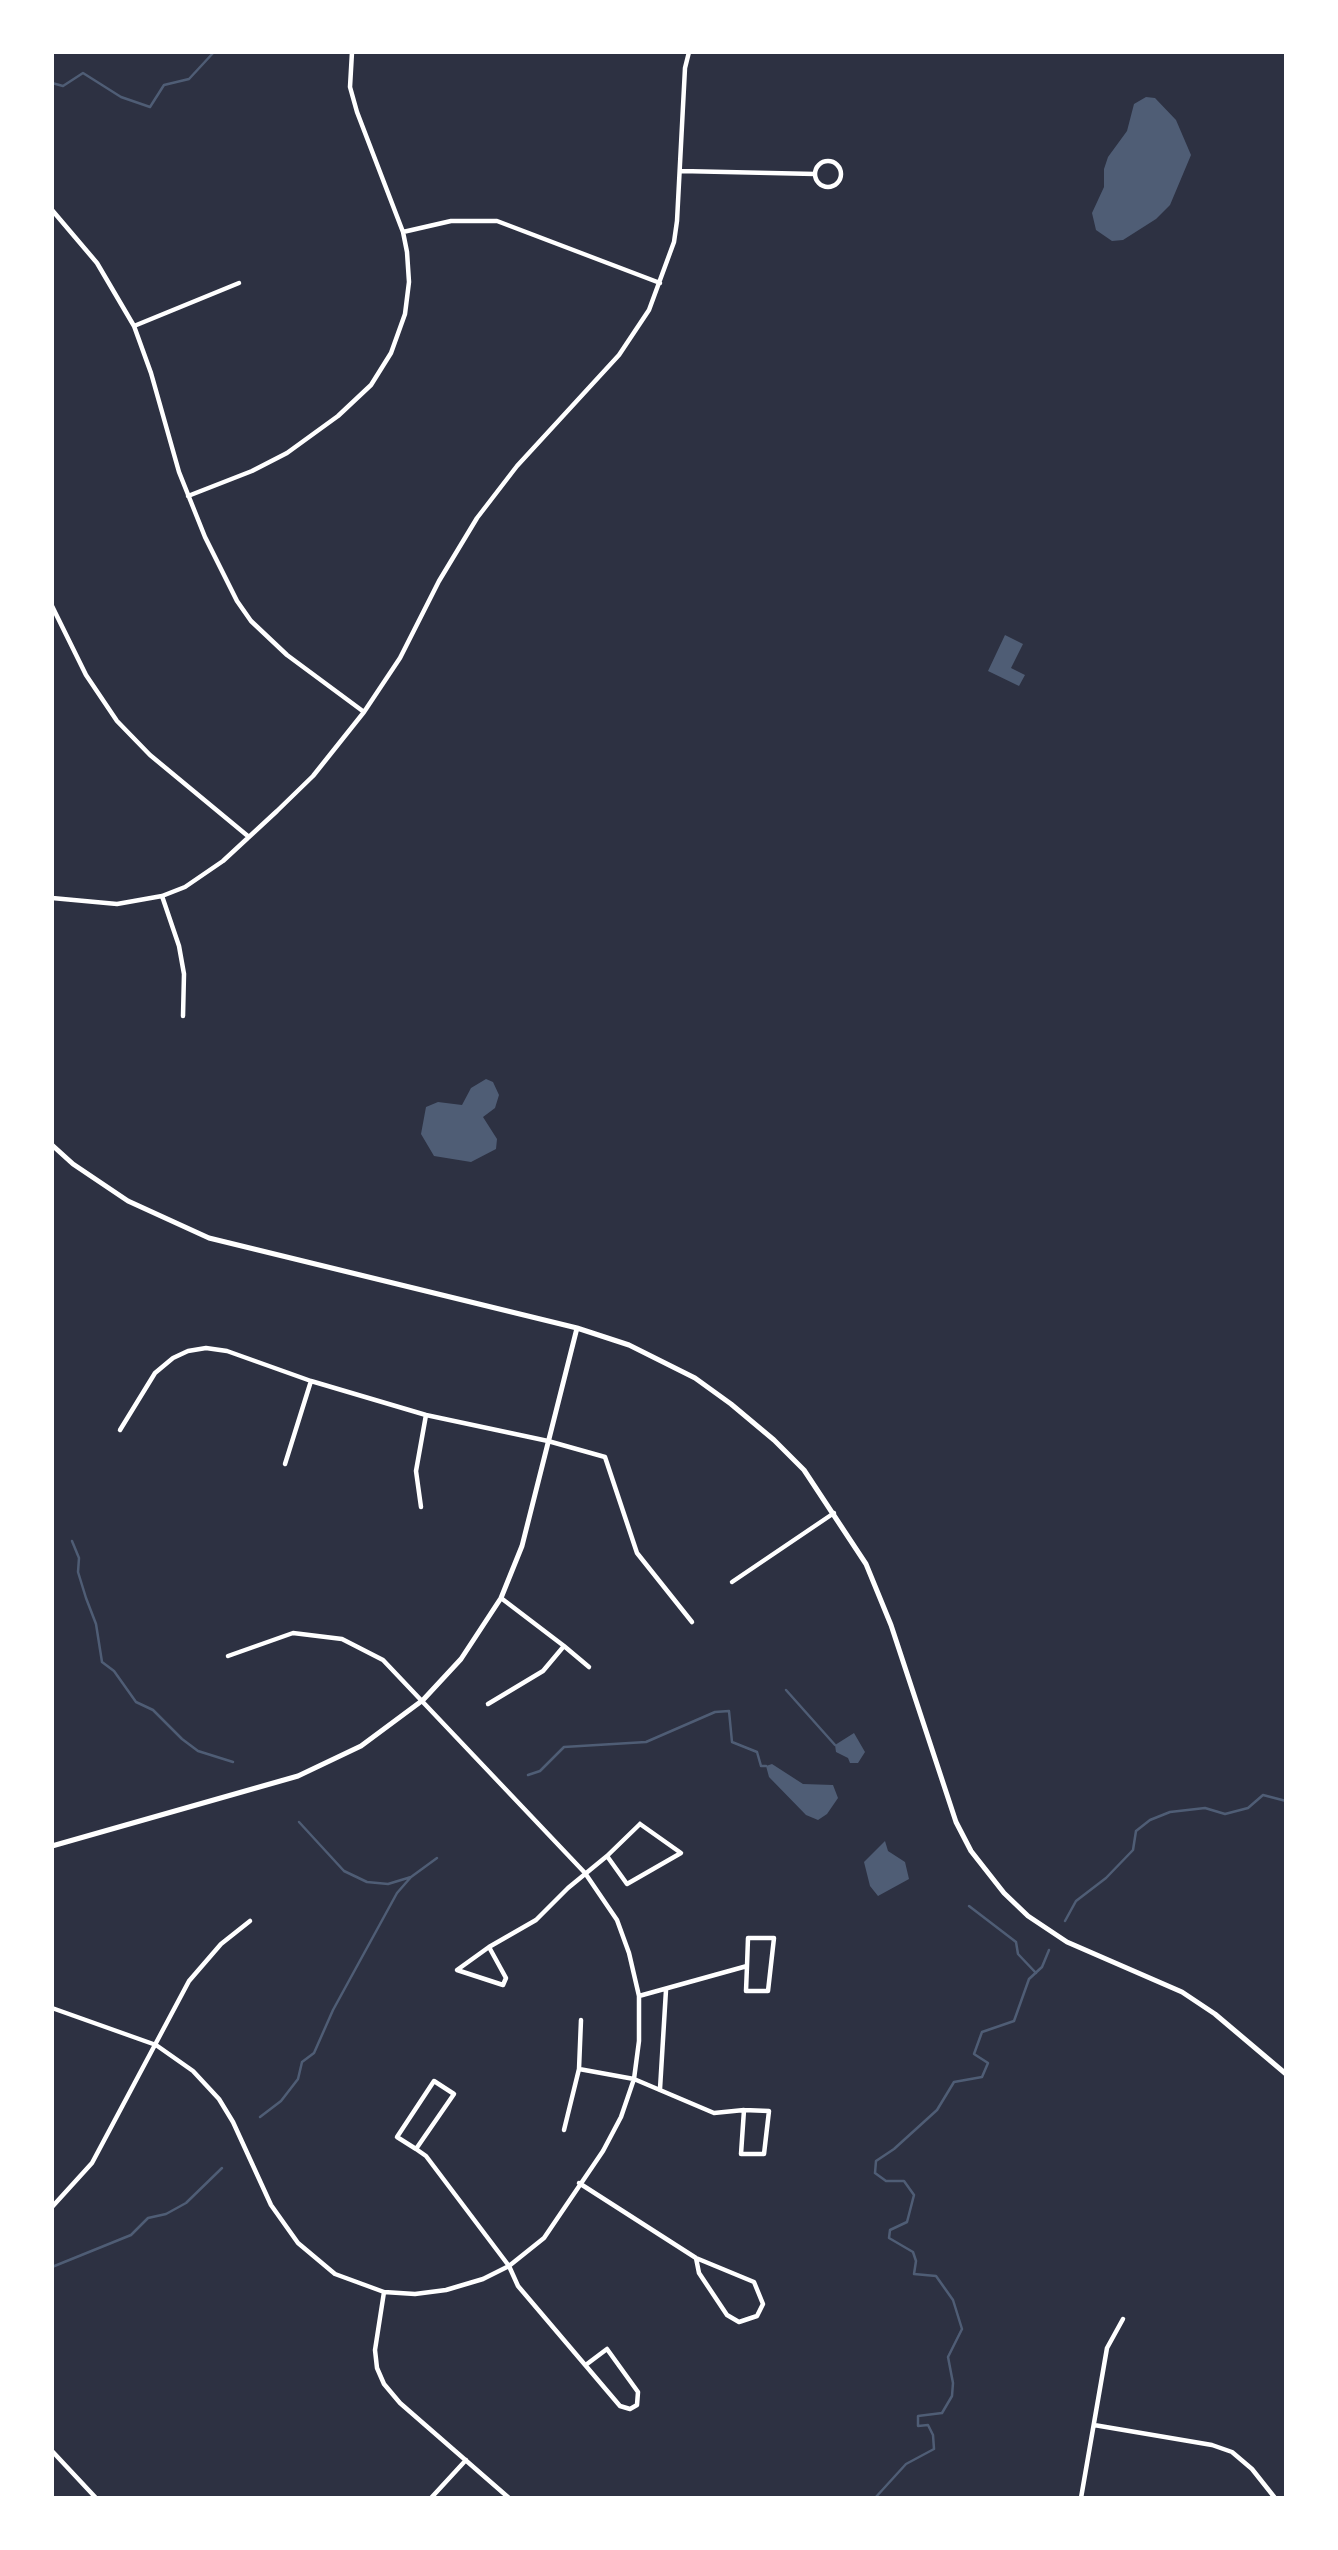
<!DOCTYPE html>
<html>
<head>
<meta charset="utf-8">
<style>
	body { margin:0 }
	#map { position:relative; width:1338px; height:2550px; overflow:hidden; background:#2d3142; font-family:Cabin,sans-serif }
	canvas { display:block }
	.frame { position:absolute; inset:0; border:54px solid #fff; pointer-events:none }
</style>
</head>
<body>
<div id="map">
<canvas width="1338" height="2550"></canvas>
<div class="frame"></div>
</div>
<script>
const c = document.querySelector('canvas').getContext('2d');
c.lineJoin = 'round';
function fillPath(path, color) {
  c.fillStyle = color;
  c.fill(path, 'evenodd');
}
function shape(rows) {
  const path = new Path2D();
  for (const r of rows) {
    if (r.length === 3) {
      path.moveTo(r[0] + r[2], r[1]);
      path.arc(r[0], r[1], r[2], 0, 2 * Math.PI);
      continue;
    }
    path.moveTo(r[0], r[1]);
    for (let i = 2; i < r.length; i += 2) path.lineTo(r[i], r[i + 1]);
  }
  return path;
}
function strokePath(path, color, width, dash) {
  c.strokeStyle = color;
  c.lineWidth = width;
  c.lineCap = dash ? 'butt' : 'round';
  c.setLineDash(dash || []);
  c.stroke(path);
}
fillPath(shape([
	[1146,97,1155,98,1176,120,1191,155,1170,205,1156,219,1123,240,1112,241,1096,230,1092,213,1104,187,1104,169,1108,157,1127,131,1134,104],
	[1005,635,1023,644,1011,668,1025,675,1019,686,988,671],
	[486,1079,493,1082,499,1095,495,1108,483,1117,497,1139,496,1149,471,1162,434,1156,421,1134,426,1107,438,1102,462,1105,471,1088],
	[854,1733,865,1752,858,1763,850,1763,848,1758,836,1752,835,1745],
	[772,1764,803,1784,833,1785,838,1798,827,1814,818,1820,806,1815,769,1777,766,1766],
	[885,1841,888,1851,905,1862,909,1879,878,1896,870,1886,864,1862]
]), '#4f5d75');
strokePath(shape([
	[52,83,63,86,83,73,121,97,150,107,164,85,189,79,214,52],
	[72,1541,79,1558,78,1572,86,1598,96,1624,102,1662,114,1671,136,1702,153,1710,182,1739,198,1751,233,1762],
	[786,1690,835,1745],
	[528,1775,540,1771,564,1747,646,1742,715,1712,729,1711,732,1742,757,1752,761,1766,766,1766],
	[299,1822,344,1871,367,1882,388,1884,411,1877],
	[969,1906,1016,1942,1018,1954,1036,1973],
	[1065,1921,1076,1901,1106,1878,1133,1850,1136,1831,1150,1820,1170,1812,1205,1808,1225,1814,1248,1808,1263,1795,1286,1801],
	[260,2117,281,2101,298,2079,302,2062,314,2053,333,2010,397,1893,411,1877,437,1858],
	[52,2267,131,2235,148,2218,166,2214,186,2203,222,2168],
	[875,2498,906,2464,934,2449,933,2435,928,2425,918,2426,918,2416,942,2413,952,2396,953,2383,948,2357,962,2329,953,2300,936,2276,914,2274,916,2261,913,2252,889,2238,890,2230,907,2222,914,2195,904,2181,886,2181,875,2173,876,2161,894,2149,937,2110,954,2082,982,2077,988,2063,974,2054,982,2032,1014,2021,1029,1979,1042,1967,1049,1950]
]), '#4f5d75', 2.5);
strokePath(shape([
	[828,174,13],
	[681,171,815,174],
	[52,210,97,263,134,326,151,373,179,472,205,537,237,601,251,621,287,655,364,712],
	[403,232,451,221,497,221,660,283],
	[134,326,239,283],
	[188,496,252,471,287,453,338,416,371,385,391,353,405,314,409,282,407,252,403,232,357,112,350,87,352,52],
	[52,606,86,675,117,721,150,755,249,837],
	[162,896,179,946,184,974,183,1016],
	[52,898,117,904,162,896,185,887,223,861,277,811,313,776,364,712,400,658,439,581,477,518,517,466,619,355,649,310,674,242,677,221,685,68,689,52],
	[120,1430,155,1373,173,1358,188,1351,206,1348,227,1351,311,1381,426,1415,548,1441,605,1457,637,1553,692,1622],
	[285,1464,311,1381],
	[421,1507,416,1471,426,1415],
	[732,1582,834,1513],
	[564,1646,589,1667],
	[488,1704,543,1671,564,1646,501,1598],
	[640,1824,681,1853,627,1884,607,1856,640,1824],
	[489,1947,536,1920,568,1888,607,1856],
	[489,1947,506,1978,503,1985,457,1970,489,1947],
	[639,1996,747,1966,746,1991,768,1991,774,1938,748,1938,747,1966],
	[52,2008,156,2045,193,2071,219,2099,233,2122,271,2205,298,2243,335,2274,384,2292,415,2294,446,2290,483,2279,509,2266,544,2238,603,2151,621,2117,634,2079,639,2041,639,1996,629,1953,617,1920,585,1873,383,1660,342,1639,293,1633,228,1656],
	[579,2069,581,2020],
	[660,2089,666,1990],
	[564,2130,579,2069,634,2079,714,2113,744,2110,769,2111,764,2154,741,2154,744,2110],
	[416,2149,397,2137,434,2081,454,2094,416,2149,426,2156,509,2266,518,2286,620,2406,630,2409,637,2405,638,2392,607,2349,587,2364],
	[579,2183,696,2258,754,2282,763,2304,757,2316,739,2322,727,2315,699,2273,696,2258],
	[52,2207,92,2163,189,1981,221,1944,250,1921],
	[384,2292,375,2350,377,2368,384,2384,400,2403,509,2498],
	[1094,2425,1212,2445,1232,2452,1252,2469,1275,2498],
	[52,2451,96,2498],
	[431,2498,466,2460],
	[1081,2498,1107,2348,1123,2319]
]), '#fff', 4.5);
strokePath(shape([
	[52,1145,73,1164,128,1201,209,1238,577,1328,629,1345,695,1378,731,1404,774,1440,804,1470,866,1564,891,1625,956,1822,971,1851,1004,1893,1028,1916,1067,1942,1182,1992,1215,2014,1286,2074],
	[52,1846,298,1776,361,1746,423,1700,461,1659,501,1598,522,1546,577,1328]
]), '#fff', 5);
</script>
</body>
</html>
